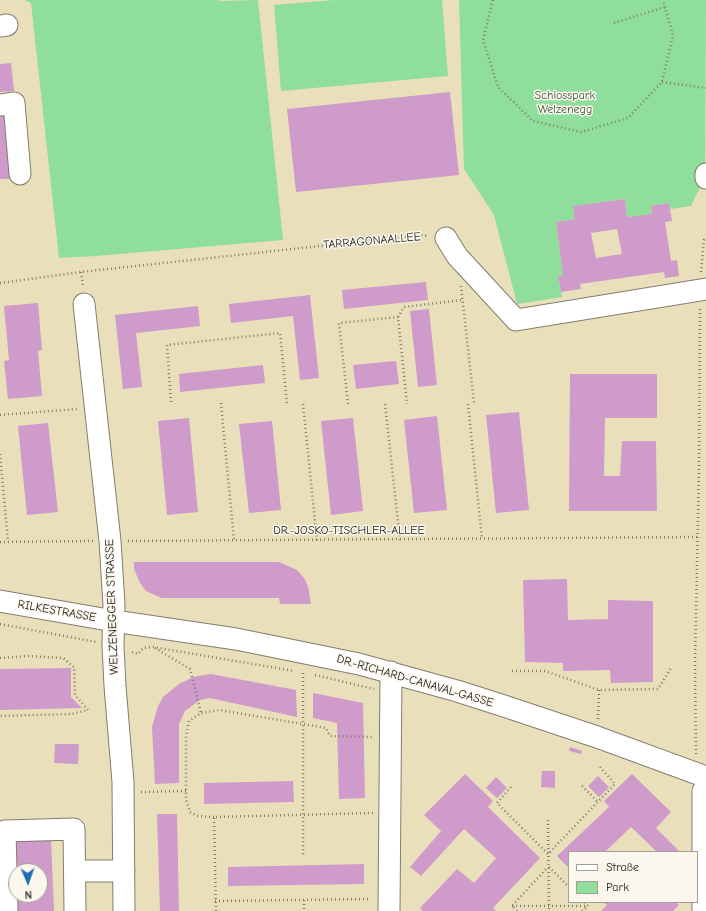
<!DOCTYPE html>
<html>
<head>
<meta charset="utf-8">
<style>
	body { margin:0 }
	#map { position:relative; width:706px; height:911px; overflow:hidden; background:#e9dfbb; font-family:"Comic Neue",sans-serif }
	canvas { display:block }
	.legend { position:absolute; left:568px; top:851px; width:130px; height:52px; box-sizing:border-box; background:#fbf7ec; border:1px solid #a29f99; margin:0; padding:5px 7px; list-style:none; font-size:12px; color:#1c1c1c }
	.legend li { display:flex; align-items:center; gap:8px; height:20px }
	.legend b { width:20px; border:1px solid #a29f99 }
	.north { position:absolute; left:8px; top:863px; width:40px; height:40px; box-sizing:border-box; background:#fbf7ec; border:1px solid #a29f99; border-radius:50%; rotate:178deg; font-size:11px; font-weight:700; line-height:16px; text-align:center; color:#1c1c1c }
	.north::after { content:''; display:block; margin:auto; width:14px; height:18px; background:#1f6fb2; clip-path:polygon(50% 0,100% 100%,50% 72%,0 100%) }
</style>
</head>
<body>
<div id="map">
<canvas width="706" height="911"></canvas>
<ul class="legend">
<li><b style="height:5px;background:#fff"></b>Straße</li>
<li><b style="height:11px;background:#90de9c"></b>Park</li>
</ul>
<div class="north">N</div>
</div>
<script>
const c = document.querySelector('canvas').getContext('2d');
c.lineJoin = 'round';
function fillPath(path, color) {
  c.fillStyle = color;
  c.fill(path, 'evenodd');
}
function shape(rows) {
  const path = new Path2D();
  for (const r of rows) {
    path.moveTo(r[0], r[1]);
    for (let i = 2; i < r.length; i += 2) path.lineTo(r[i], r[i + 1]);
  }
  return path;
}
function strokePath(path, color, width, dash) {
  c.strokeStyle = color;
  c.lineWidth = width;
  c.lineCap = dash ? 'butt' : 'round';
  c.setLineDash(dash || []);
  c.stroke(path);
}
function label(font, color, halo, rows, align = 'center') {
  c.font = font + ' "Comic Neue",sans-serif';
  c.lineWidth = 3;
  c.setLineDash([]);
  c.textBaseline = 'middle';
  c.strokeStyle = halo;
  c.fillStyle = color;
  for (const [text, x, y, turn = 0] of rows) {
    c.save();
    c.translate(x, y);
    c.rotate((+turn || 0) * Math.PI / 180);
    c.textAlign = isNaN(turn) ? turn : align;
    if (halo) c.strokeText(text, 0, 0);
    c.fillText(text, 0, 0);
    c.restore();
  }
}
fillPath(shape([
	[25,0,219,0,219,1,258,0,283,240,96,256,59,258,31,3],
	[334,0,442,0,448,76,281,91,274,5],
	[459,0,706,0,705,177,691,206,670,209,669,203,651,206,652,214,627,217,625,199,574,206,575,219,556,222,563,275,558,276,562,297,517,304,494,215,464,169]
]), '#90de9c');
fillPath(shape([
	[11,63,14,91,0,92,0,64],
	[450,92,459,175,296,192,287,109],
	[4,111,10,179,0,179,0,112],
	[625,199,627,217,652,214,651,206,669,203,672,221,665,222,671,261,677,260,679,276,665,278,664,272,580,284,581,289,561,292,558,276,563,275,556,222,575,219,573,206],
	[617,229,622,254,596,258,591,233],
	[426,282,428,300,344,309,342,290],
	[310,295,319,378,300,380,293,316,231,323,229,304],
	[38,303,42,350,38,351,42,396,8,399,4,361,9,360,4,306],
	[198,306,200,326,136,333,142,387,123,389,115,315],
	[429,309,437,385,418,387,410,311],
	[396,361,399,384,356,389,353,365],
	[263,365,265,383,180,392,179,374],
	[570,374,657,374,657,418,605,418,604,476,620,476,622,441,656,441,657,511,569,511],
	[519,412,529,510,496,513,486,415],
	[437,416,447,510,414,513,404,420],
	[189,418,198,512,167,515,158,421],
	[353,418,363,511,331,515,321,421],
	[272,421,281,510,249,513,239,424],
	[48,423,58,512,27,515,18,426],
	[134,562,279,562,297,570,304,578,308,586,311,604,280,604,279,598,162,598,146,591,140,583,134,569],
	[567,579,568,620,608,619,608,600,653,601,653,682,611,683,610,670,563,671,563,663,525,662,523,580],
	[71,668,71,697,82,708,0,710,0,669],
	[211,674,296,690,297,717,210,698,200,700,185,711,179,724,179,783,155,784,152,727,158,706,163,697,179,684,193,677],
	[313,693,363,703,365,798,339,799,337,723,313,718],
	[55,744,79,744,78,764,54,763],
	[570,747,582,751,581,754,569,751],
	[542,771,555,771,555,788,541,787],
	[465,774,493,801,488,807,540,858,493,908,496,911,423,911,420,908,457,869,474,883,496,858,464,829,421,876,410,867,441,831,424,815],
	[632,774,671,812,656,828,680,852,657,852,631,827,605,852,569,852,569,868,557,856,609,807,604,801],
	[598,776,609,787,599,797,588,786],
	[496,777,507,788,497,798,486,788],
	[293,781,294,802,204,804,204,783],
	[157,814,177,814,179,911,160,911],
	[51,839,54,911,11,911,9,841],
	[16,871,40,871,40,895,16,895],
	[364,864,364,884,228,886,228,867],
	[603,902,676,902,679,905,673,911,601,911,607,905]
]), '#cf9bca');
const minor = shape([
	[0,26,7,25],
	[0,105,14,103,20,174],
	[706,174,706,178],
	[446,238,457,256,516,320,706,289],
	[84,304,110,541,114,605,113,646,115,686,123,782,124,911],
	[0,601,114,621,236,639,359,664,457,691,504,706,597,737,706,777],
	[75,871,124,871],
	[7,911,5,831,74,829,75,911],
	[389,911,391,672],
	[703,911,703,791,706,787]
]);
strokePath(minor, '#827e6c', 23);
strokePath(shape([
	[493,0,483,40,498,87,533,121,581,132,628,118,662,82,673,35,663,0],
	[614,23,665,7],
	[662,82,706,88],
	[81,272,83,286],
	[701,272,704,240,706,238],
	[0,283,81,272,421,235,429,236],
	[461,286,474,403],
	[398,317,404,307,462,300],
	[171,402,167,345,280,333,287,404],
	[221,403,234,541],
	[303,404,317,541],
	[348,404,339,323,398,317,407,404],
	[385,404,400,540],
	[468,404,482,539],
	[0,415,77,409],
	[0,454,8,542],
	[128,541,697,537],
	[0,542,93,541],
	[0,624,96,642],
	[155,648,190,669,201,713],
	[132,652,138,654,143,648,153,647,294,671],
	[0,658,29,656,63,658,74,667,75,695,88,710,71,714,0,716],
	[512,671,545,671,599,690,658,689,671,668],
	[303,673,303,724,326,728,330,736,373,737],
	[315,675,374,689],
	[598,719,599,690],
	[696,754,695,662,699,469,700,307],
	[582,786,598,802],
	[511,787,497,803,548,854,615,784,600,767],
	[141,792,186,791],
	[214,817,197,816,190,812,186,800,186,736,189,721,201,713,219,710,303,724,303,855],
	[548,820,549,911],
	[549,867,569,887],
	[304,900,304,911],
	[215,901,371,899],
	[512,906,588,906],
	[216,911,214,817,373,813],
	[517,911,512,906,548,867],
	[582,911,588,906,584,902]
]), '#827e6c', 2.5, [1, 3]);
strokePath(minor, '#fff', 21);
label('12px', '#3f5642', '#fbf7ec', [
	["Schlosspark",565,96],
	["Welzenegg",565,110]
]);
label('12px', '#1c1c1c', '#fbf7ec', [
	["TARRAGONAALLEE",372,241,-5],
	["DR.-JOSKO-TISCHLER-ALLEE",349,531],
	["WELZENEGGER STRASSE",112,607,-92],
	["RILKESTRASSE",57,611,10],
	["DR.-RICHARD-CANAVAL-GASSE",415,681,16]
]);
</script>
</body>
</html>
